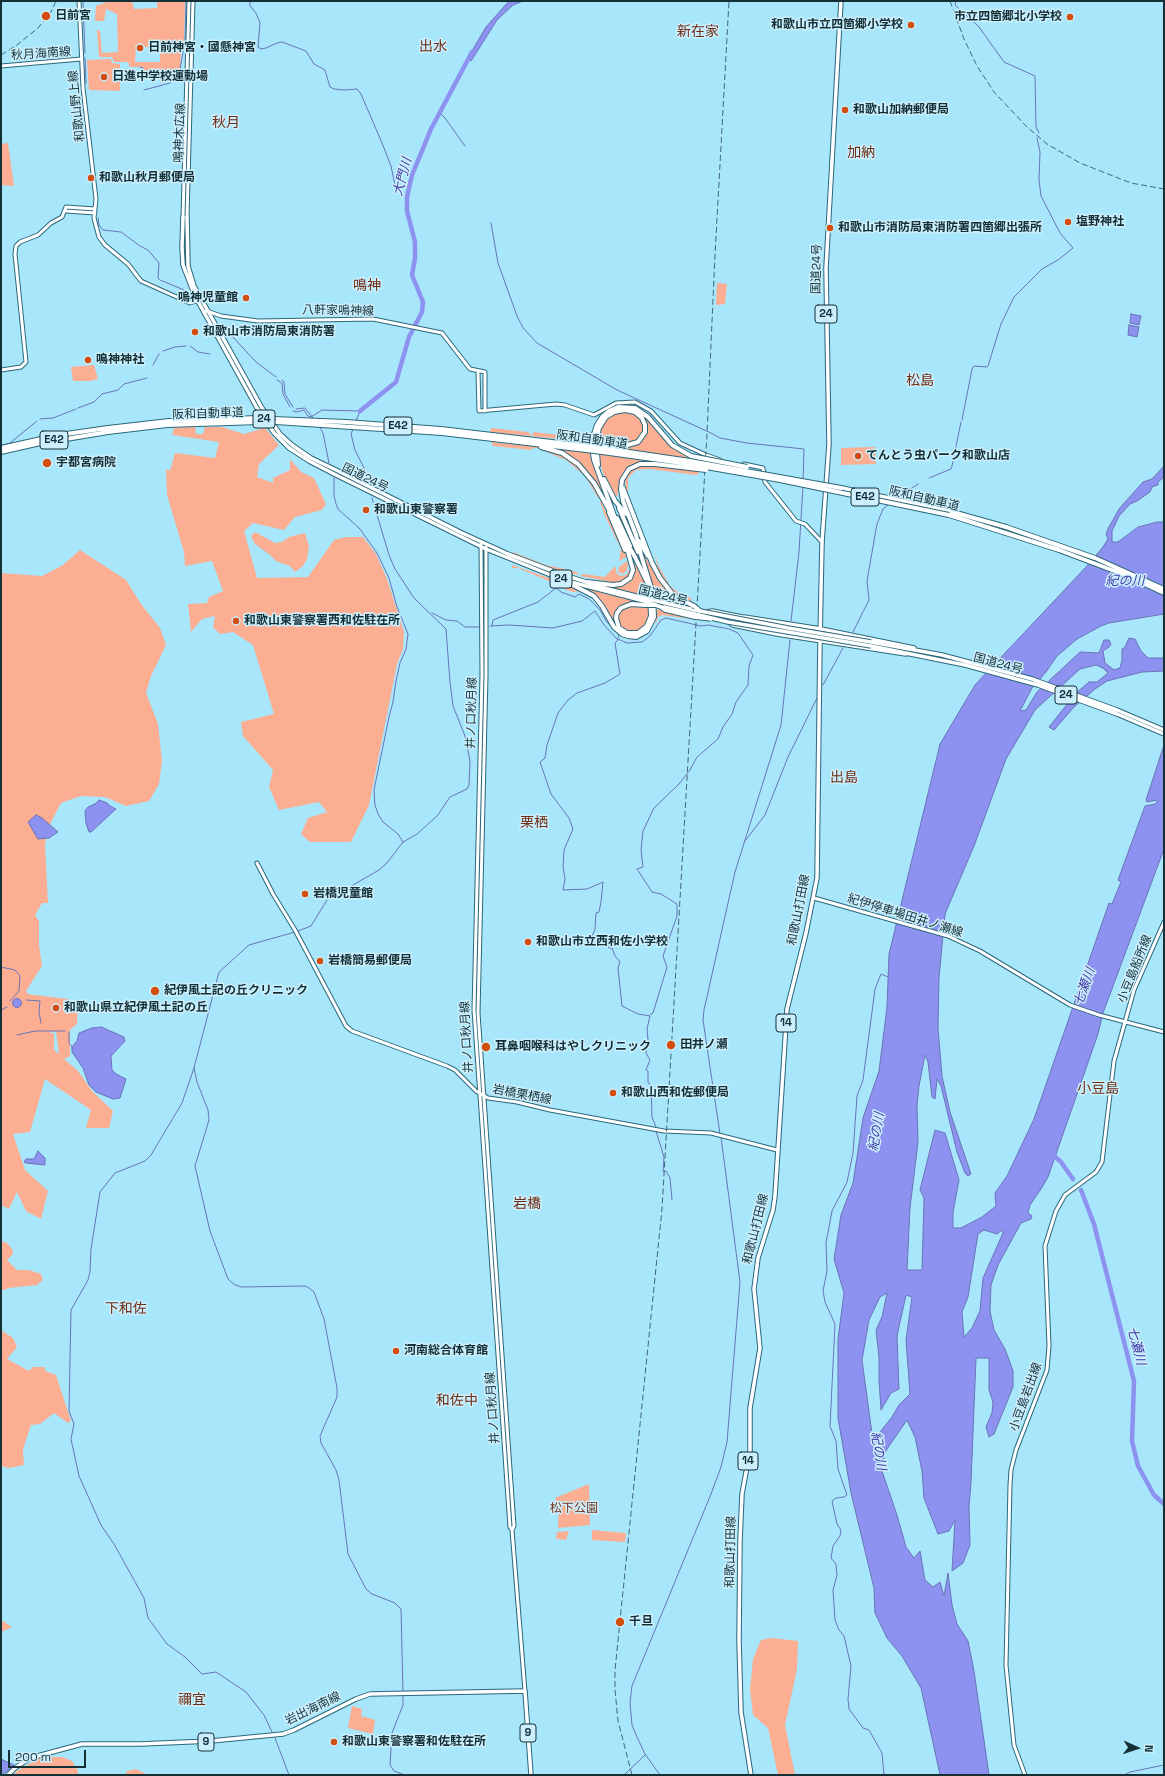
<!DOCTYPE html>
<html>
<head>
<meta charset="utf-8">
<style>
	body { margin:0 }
	#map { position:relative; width:1165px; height:1776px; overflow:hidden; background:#a8e6fb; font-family:"Space Grotesk",sans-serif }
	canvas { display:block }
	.frame { position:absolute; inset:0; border:2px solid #152f36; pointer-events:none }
	.north { position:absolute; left:1117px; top:1728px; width:40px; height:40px; -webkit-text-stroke:3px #cbeffc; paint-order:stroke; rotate:93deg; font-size:11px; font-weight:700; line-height:16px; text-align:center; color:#152f36 }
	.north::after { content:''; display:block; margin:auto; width:14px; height:18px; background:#152f36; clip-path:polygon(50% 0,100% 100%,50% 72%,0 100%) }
	.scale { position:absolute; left:8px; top:1750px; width:78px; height:18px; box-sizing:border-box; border:2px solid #152f36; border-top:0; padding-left:5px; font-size:12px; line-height:14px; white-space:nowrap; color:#152f36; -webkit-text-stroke:3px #cbeffc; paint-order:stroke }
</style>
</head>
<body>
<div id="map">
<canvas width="1165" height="1776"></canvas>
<div class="frame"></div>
<div class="north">N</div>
<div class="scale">200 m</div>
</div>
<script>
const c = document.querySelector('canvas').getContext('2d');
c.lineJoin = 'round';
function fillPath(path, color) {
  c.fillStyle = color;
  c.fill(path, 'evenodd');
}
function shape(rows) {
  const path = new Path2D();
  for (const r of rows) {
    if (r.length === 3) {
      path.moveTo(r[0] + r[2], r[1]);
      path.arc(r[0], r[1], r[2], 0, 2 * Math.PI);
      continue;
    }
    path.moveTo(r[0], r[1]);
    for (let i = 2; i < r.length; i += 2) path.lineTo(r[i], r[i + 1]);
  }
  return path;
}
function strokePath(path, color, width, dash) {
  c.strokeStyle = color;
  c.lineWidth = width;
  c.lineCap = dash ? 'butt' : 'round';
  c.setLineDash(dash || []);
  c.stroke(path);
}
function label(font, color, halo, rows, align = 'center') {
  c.font = font + ' "Space Grotesk","Noto Sans JP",sans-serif';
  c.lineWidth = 3;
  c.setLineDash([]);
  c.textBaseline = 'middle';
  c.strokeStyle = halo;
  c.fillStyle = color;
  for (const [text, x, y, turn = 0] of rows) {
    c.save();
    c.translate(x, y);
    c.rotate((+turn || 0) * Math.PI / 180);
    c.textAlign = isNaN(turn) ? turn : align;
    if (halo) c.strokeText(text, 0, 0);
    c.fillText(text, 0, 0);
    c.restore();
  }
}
fillPath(shape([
	[109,1,132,1,134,9,157,8,157,1,185,1,184,40,181,52,180,69,174,80,161,83,158,73,144,72,143,67,130,67,128,62,114,62,112,57,99,57,97,30,100,31,102,53,118,52,117,14,106,9,104,21,95,21,96,6],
	[136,47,160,47,160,62,135,62],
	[111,59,112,63,120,64,120,91,89,90,87,60],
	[8,143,14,186,1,185,1,144],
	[717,283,727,284,725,304,716,305],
	[94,365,98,379,90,381,73,381,71,367],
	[625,412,633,414,640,419,643,424,642,434,636,442,628,444,597,442,599,433,605,421,612,415],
	[638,412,641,413,650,422,672,446,680,453,695,459,618,448,637,445,644,438,647,431,646,422],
	[195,426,196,434,203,434,205,427,222,427,244,434,265,428,279,445,259,464,257,477,273,483,273,478,290,470,290,459,301,472,314,478,326,504,322,510,295,517,284,530,253,523,244,531,257,578,308,577,334,540,346,537,363,537,376,554,387,579,404,632,403,649,397,664,369,805,351,842,310,842,301,834,308,818,327,812,319,802,279,810,269,787,273,770,243,736,241,722,274,714,253,645,233,632,220,634,213,627,215,616,202,619,191,632,188,604,207,603,209,597,223,591,212,561,185,566,184,552,167,495,166,469,170,471,175,453,215,458,219,442,172,435,174,428],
	[491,428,528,432,533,436,533,432,587,438,590,442,490,432],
	[491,442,537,447,564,455,575,463,592,481,600,497,598,498,585,476,566,460,537,448,533,448,531,450,493,446],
	[551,447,591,453,595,469,607,501,594,481,579,463,566,453],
	[875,447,876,464,841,465,841,448],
	[597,453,655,461,660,462,641,462,629,467,621,478,617,497,605,479],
	[644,465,648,465,699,471,697,475,649,469,636,470,628,478,628,491,626,491,625,479,630,471],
	[601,501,626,555,626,557,619,561,621,549,605,516,600,502],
	[255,532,275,543,282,542,289,537,305,533,309,546,307,559,303,566,295,572,290,566,276,561,270,555,255,544,251,536],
	[80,550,126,580,141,604,160,628,166,645,151,676,146,693,158,724,162,761,159,784,149,801,126,806,105,797,81,796,61,803,48,828,45,845,48,903,42,903,35,915,39,921,39,945,42,966,26,991,28,994,67,999,78,1007,77,1024,70,1030,70,1056,64,1059,78,1071,92,1091,113,1111,109,1128,86,1128,91,1110,45,1079,30,1132,13,1134,25,1170,48,1191,41,1219,26,1211,17,1192,9,1209,1,1205,1,573,42,576,63,565],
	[48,1031,56,1032,59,1054,54,1050,54,1034],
	[654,550,659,567,670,586,680,594,691,598,692,604,674,594,666,584,658,568],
	[513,552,546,565,577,572,578,575,543,566,514,554],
	[644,555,662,584,675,598,687,606,655,598],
	[627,561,628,564,627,570,623,574,620,573,618,571,619,567],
	[635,561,645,578,649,597,605,586,621,586,627,582,634,574],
	[512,565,574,587,580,591,573,592,562,588,556,584,518,568,512,568],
	[615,566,617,574,621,576,626,575,630,568,628,577,623,582,617,583,580,576,583,574,605,577],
	[577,585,606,594,640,602,622,606,615,622,620,631,614,624,604,606],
	[630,606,650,608,647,623,640,630,635,632,627,631,621,627,618,618,621,610],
	[657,609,691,618,691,619,662,615,658,617,655,626],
	[1,1241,7,1243,12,1249,13,1254,7,1260,17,1270,29,1270,41,1274,43,1280,37,1285,9,1288,1,1291],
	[1,1330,13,1338,17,1347,7,1359,29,1371,33,1367,45,1367,45,1371,56,1375,71,1421,68,1423,54,1413,40,1424,31,1425,23,1449,24,1465,9,1468,1,1466],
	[589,1484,590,1525,558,1528,559,1508,555,1498],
	[592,1530,626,1533,625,1542,592,1540],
	[569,1531,566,1540,556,1539,557,1532],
	[1,1620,12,1627,1,1632],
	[771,1638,798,1641,797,1669,785,1725,795,1775,778,1775,768,1728,753,1715,750,1689,753,1659,761,1640],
	[352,1706,362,1709,361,1716,375,1720,373,1734,348,1728],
	[41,1757,62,1757,72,1761,78,1771,77,1775,13,1775,17,1771],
	[136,1769,148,1775,125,1775,127,1771]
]), '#fcae93');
const water = shape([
	[509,1,523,1,513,5,497,20,471,61,469,56,486,27,509,1],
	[1131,314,1141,316,1139,325,1130,323,1131,314],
	[1129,325,1139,327,1137,337,1128,335,1129,325],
	[1164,466,1164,477,1158,482,1158,485,1152,487,1150,492,1137,501,1130,504,1119,516,1112,531,1112,542,1118,542,1138,527,1157,522,1164,522,1164,614,1109,623,1101,626,1077,639,1057,656,1046,672,1032,688,1020,711,1026,710,1037,692,1080,652,1099,653,1104,640,1109,640,1111,644,1109,647,1103,651,1105,663,1114,670,1120,668,1122,660,1122,649,1125,647,1129,638,1135,639,1141,651,1148,658,1164,658,1164,671,1142,672,1107,681,1095,689,1074,707,1054,730,1049,727,1076,693,1089,682,1097,682,1108,673,1103,668,1096,665,1080,669,1035,710,1006,759,974,846,945,914,939,978,938,1028,942,1076,950,1112,971,1174,968,1176,965,1173,957,1152,941,1086,937,1079,935,1099,932,1097,928,1062,925,1055,919,1086,917,1106,918,1142,910,1208,907,1270,922,1270,924,1198,920,1190,935,1130,945,1133,959,1180,953,1212,953,1228,961,1228,982,1217,996,1206,995,1193,1007,1176,1034,1119,1109,903,1112,904,1121,882,1118,880,1145,806,1155,804,1157,802,1157,800,1147,802,1146,800,1164,745,1164,849,1103,1013,1098,1034,1048,1177,1041,1189,1030,1205,1028,1213,1032,1216,1031,1219,1021,1223,998,1265,991,1285,990,1311,994,1330,1005,1349,1013,1371,1013,1387,994,1434,989,1437,986,1427,992,1413,993,1402,989,1390,989,1358,976,1358,971,1483,969,1506,970,1545,963,1563,952,1571,955,1520,949,1531,938,1534,924,1498,922,1471,915,1437,907,1420,885,1452,882,1471,897,1515,906,1547,914,1558,920,1551,925,1580,933,1587,940,1582,944,1596,948,1573,952,1605,957,1624,968,1641,974,1671,989,1775,940,1775,921,1688,902,1656,887,1638,875,1613,874,1588,851,1493,838,1418,838,1339,844,1293,834,1259,841,1215,853,1183,863,1118,879,1071,887,1007,889,954,940,744,975,685,1086,567,1103,547,1108,539,1106,534,1109,527,1119,509,1143,482,1152,479,1164,466],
	[984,1230,997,1234,1002,1230,1003,1233,983,1278,980,1311,972,1328,964,1337,962,1312,968,1297,978,1234,984,1230],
	[887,1293,882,1317,876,1330,879,1357,879,1380,881,1410,891,1393,899,1389,897,1336,906,1295,912,1297,906,1340,910,1394,899,1405,892,1417,873,1441,862,1360,869,1320,880,1297,887,1293],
	[99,800,107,803,110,806,116,809,91,832,89,832,86,823,85,811,88,807,95,804,99,800],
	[36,815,42,818,58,832,49,838,38,839,28,822,36,815],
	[17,1003,4.5],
	[101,1027,124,1037,125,1041,111,1056,112,1070,116,1074,126,1079,120,1098,113,1099,96,1092,89,1085,83,1068,72,1052,72,1047,77,1041,79,1033,92,1028,101,1027],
	[38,1151,45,1158,45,1165,26,1163,24,1162,26,1159,34,1159,38,1151],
	[1,1759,14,1765,2,1775,1,1775,1,1759]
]);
fillPath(water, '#8d91f0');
strokePath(water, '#6974b8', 1);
strokePath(shape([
	[83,1,85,53],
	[250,1,250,6,256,13,260,23,258,47,261,49,266,48,277,43,282,42,306,51,314,64,325,70,330,87,334,89,344,90,357,89,361,94,382,143,391,166,396,190],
	[956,1,955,5,979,27,1004,62,1035,76,1036,127,1039,133],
	[85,58,86,83],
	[140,67,143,68,143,81],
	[144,90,170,83,177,78,180,70,185,40,186,1],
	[439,112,445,118,465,146],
	[98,218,99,225,103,230,121,232,140,246,148,250,159,263,158,278,160,280,189,292],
	[491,223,498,263,517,316,523,328,537,343,617,390,711,433,720,438,747,443,804,449,803,481],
	[231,335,256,362,276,377],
	[190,346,198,352,210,354],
	[163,351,175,347,186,346],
	[153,365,159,354],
	[277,380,282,383,283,394,290,407],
	[282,380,284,382,285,394,293,407],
	[78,408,94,402,102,394,118,390,124,384,147,378],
	[296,409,305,408,314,419],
	[293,411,297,412,304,410,308,416,311,417],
	[311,417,322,410,360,411,356,421],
	[40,419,53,418,76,409],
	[962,420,972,369,974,366,987,367,988,366,1001,324,1014,297,1042,269,1058,260,1073,248,1060,233,1041,196,1039,180,1040,152,1037,138],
	[320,427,323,433,329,463],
	[353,429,351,434,355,450,366,472,368,482],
	[3,445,10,443,37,421],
	[334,478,334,496,336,504,338,509,360,529,377,553,389,578,397,607,408,634,406,649,400,663,396,681,393,702,389,717,374,790,375,805,378,814,383,822,398,834,403,842],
	[929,478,951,469,952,466,961,422],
	[906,492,918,484],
	[897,498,901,495],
	[432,613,446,620,457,621,465,627,480,627],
	[791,621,799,552,803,486],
	[490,626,509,625,553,628,582,621,595,611,604,625,618,640,615,643,620,674,605,683,577,693,568,700,558,713,547,745,545,758,540,762,551,794,569,818,573,829,564,850,563,867,565,879,563,890,587,889,603,882,601,902,599,912,596,913,595,929,591,939,600,939,606,943,609,948,612,948,615,956,620,962,618,968,622,1006,638,1014,650,1016,647,1029,648,1040,646,1053,650,1060,646,1070,648,1071,648,1082,651,1086,652,1117,656,1127],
	[492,626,493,620,538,602,556,588,561,592,575,597,579,594,589,599,600,610,606,621,619,635,618,638],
	[853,632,869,600,867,581,877,524,883,509,889,504],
	[618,639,627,643,642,642,650,636,661,620,666,618,701,626,708,625,729,629,738,633,753,655,749,666,748,685,736,702,732,714,723,727,718,739,697,757,690,770,679,784,654,808,643,831,641,850,643,867,637,869,652,892,661,894,677,904,677,916,663,956,667,967,653,1013,650,1015],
	[823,685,843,648],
	[745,841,765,815,788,757,818,696],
	[298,931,311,926,327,900,379,870,387,863,403,842,417,834,437,816,450,797,467,789,469,785,470,761,465,736,453,706,450,682,446,629,414,598,395,569,389,555,372,498],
	[1,967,15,970,20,976,19,991,10,1001],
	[26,1000,40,1001,39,1012,41,1023],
	[1,1010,7,1007],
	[69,1032,69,1043,72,1047],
	[17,1035,35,1031,65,1031],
	[194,1068,197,1082,208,1110,209,1120,195,1166,210,1231,228,1279,235,1285,242,1287,305,1286,309,1288,314,1292,324,1319,337,1388,337,1397,320,1436,321,1443,336,1470,339,1480,348,1554,366,1589,372,1594,395,1603,401,1609,403,1692],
	[656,1131,664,1157,663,1171,666,1171,670,1178,672,1200],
	[720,1134,703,1020,704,1010,735,872,781,725,790,640],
	[403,1695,403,1705,392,1733,390,1765,394,1771,405,1775],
	[272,1732,264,1715,246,1692,216,1672,202,1674,185,1657,167,1644,148,1618,144,1598,114,1544,101,1525,79,1476,71,1439,74,1424,69,1411,71,1310,88,1280,90,1272,91,1249,100,1192,115,1173,145,1161,151,1155,182,1103,194,1068,219,972,249,945,295,932],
	[275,1738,289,1775],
	[624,1775,645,1755],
	[660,1775,645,1754,637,1737,632,1725,630,1703,632,1686,711,1494,721,1467,727,1442,740,1282,721,1137],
	[884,1775,882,1753,869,1730,863,1728,849,1709,848,1699,851,1666,844,1636,839,1630,835,1620,833,1590,837,1575,836,1564,831,1558,833,1546,840,1536,841,1530,837,1524,832,1501,836,1498,844,1497,847,1495,838,1469,836,1441,830,1426,835,1324,825,1302,823,1291,827,1271,826,1243,832,1211,847,1182,853,1153,857,1096,863,1080,875,989,881,974,888,977],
	[1124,1775,1130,1772,1164,1765]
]), '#6974b8', 1);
strokePath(shape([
	[360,411,396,382,409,337,422,312,423,302,412,275,415,258,415,242,407,211,407,197,412,175,431,129,472,52],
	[1051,1153,1061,1162,1073,1179],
	[1081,1190,1094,1224,1134,1381,1132,1441,1138,1466,1154,1495,1164,1504]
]), '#8d91f0', 4.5);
const secondary = shape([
	[79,1,83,88,96,199,94,218,99,237,105,245,128,264,141,281,190,303,199,300],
	[1,66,81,59],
	[66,211,95,213],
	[183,217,189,1],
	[187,217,193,1],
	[204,312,207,311,221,316,258,321,373,319,442,333,470,369,485,372,485,411],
	[1,370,21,367,26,362,15,254,16,246,20,242,38,235,51,223,62,217,66,207,95,209],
	[478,371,479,411,556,404,565,405,594,415,616,403,635,402,651,411,680,443,706,455,720,460],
	[744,464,763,468,765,482,796,521,805,524,822,542],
	[481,542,482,675,474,1010,510,1527,512,1530],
	[486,547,486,676,478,1013,514,1526,512,1530,525,1691],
	[257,863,273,894,295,930,346,1026,352,1031,447,1066,455,1070,476,1091,488,1098,517,1102,550,1110,664,1131,711,1133,777,1150],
	[814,898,948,936,980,951,1070,1005,1099,1015,1164,1032],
	[1025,1775,1014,1745,1006,1665,1010,1485,1011,1470,1016,1450,1047,1370,1049,1346,1045,1246,1056,1211,1065,1195,1096,1172,1102,1162,1114,1061,1134,990,1164,922]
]);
const primary = shape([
	[8,1775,15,1768,30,1758,82,1744,140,1744,211,1741,283,1734,294,1730,356,1699,370,1694,525,1691,531,1775],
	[751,1775,741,1712,739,1640,740,1541,742,1494,750,1451,750,1408,760,1348,754,1289,758,1258,773,1210,775,1196,787,1009,806,933,817,878,820,641]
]);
const trunk = shape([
	[183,217,182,247,183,265,195,296,257,408,274,433,289,448,309,461,336,475,486,549,563,580,644,601],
	[187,217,188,266,194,286,262,408,280,434,292,445,311,458,334,469,462,533,508,554,561,574,608,589,644,598],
	[661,602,695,610],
	[661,607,665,610,694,617],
	[664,607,695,614],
	[707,612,712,611,742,617],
	[737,618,744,617,821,629,914,648],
	[730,623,733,625,777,634,906,654],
	[820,641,822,542,829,444,826,268,841,1],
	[871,642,942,655,1032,679,1117,710,1164,730],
	[871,646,965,665,1038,685,1117,714,1164,734]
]);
const motorway = shape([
	[273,419,346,422,441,429,586,446],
	[276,422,442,433,586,450],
	[541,447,562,453,578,464,594,483,612,515],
	[1,448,59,435,108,428,169,421,258,418],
	[602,448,690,461],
	[1,452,36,444,108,432,167,425,260,422],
	[602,452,689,464],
	[598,465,596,441,599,428,606,417,614,412,625,410,635,412,642,418,645,425,645,432,638,442,624,446,602,445],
	[604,479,615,501,626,514],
	[623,488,652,563,660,578,674,596,694,606],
	[841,488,949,511,1006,527,1095,558,1164,589],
	[619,508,638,552],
	[609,512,625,550],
	[949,515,1059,550,1125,575,1164,593],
	[617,518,630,546],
	[639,541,648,556],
	[628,545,635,557,648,584,650,596,651,616,647,626,638,633,627,633,619,628,616,618,617,613,621,608,631,604,645,605],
	[563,580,594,596,602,606,614,627,622,634,628,636,636,637,647,631,654,617,653,594,641,555,636,535,623,501,621,489,622,480,629,469,640,464,655,464,689,468],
	[587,582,613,585,621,584,630,578,633,570,625,541,617,524,594,460,592,447,593,437,597,425,602,417,609,411,618,407,635,408,648,417,672,445,691,456]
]);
strokePath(secondary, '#2b687a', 5);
strokePath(primary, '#2b687a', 5.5);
strokePath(trunk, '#2b687a', 5.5);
strokePath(motorway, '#2b687a', 6);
strokePath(secondary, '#fff', 3);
strokePath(primary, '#fff', 3.5);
strokePath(trunk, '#fff', 3.5);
strokePath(motorway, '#fff', 4);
strokePath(shape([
	[950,1,964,39,977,66,994,92,1027,127,1047,144,1080,163,1131,183,1164,189],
	[1,55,17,45,38,28,51,12,56,1],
	[632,1775,618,1721,615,1690,615,1670,662,1209,707,434,715,255,729,1]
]), '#426773', 1, [6, 3]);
const trunkBridge = shape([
	[644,598,661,602],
	[644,601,661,607],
	[695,610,788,628,871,642],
	[695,614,728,622,871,646],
	[694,617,711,619]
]);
const motorwayBridge = shape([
	[258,418,273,419],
	[260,422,276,422],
	[590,444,602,445],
	[586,446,602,448],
	[586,450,602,452],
	[691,456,747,467],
	[690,461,841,488],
	[689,464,780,480,949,515],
	[689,468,706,470],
	[645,605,655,605],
	[694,606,700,611]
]);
strokePath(trunkBridge, '#2b687a', 5.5, []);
strokePath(motorwayBridge, '#2b687a', 6, []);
strokePath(trunkBridge, '#fff', 3.5);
strokePath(motorwayBridge, '#fff', 4);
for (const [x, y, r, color] of [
	[46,16,5,"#d34d0f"],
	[1070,17,4,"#d34d0f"],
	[911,25,4,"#d34d0f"],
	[140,48,4,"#d34d0f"],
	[104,77,4,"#d34d0f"],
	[845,110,4,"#d34d0f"],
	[91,178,4,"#d34d0f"],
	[1068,222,4,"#d34d0f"],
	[830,228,4,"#d34d0f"],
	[246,298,4,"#d34d0f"],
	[195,332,4,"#d34d0f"],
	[88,360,4,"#d34d0f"],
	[858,456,4,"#d34d0f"],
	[47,463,5,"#d34d0f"],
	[366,510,4,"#d34d0f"],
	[236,621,4,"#d34d0f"],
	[305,894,4,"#d34d0f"],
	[528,942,4,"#d34d0f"],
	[320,961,4,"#d34d0f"],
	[155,991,5,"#d34d0f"],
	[56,1008,4,"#d34d0f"],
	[671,1045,5,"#d34d0f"],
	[486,1047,5,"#d34d0f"],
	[613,1093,4,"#d34d0f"],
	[396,1351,4,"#d34d0f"],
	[620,1622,5,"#d34d0f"],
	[334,1742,4,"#d34d0f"]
]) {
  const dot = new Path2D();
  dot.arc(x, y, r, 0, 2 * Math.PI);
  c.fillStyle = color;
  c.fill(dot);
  strokePath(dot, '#cbeffc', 1.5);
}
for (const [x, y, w] of [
	[826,314,22],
	[264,419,22],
	[398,426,28],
	[54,440,28],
	[865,497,28],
	[561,579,22],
	[1066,695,22],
	[786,1023,20],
	[748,1461,20],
	[528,1733,16],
	[206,1742,16]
]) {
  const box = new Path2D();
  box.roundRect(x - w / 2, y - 9, w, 18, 3);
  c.fillStyle = '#cbeffc';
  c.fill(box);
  strokePath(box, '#152f36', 1);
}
label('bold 11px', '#152f36', null, [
	["24",826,314],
	["24",264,419],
	["E42",398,426],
	["E42",54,440],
	["E42",865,497],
	["24",561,579],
	["24",1066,695],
	["14",786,1023],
	["14",748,1461],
	["9",528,1733],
	["9",206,1742]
]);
label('bold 12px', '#152f36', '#cbeffc', [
	["日前宮",55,16],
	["市立四箇郷北小学校",1062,17,"right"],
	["和歌山市立四箇郷小学校",903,25,"right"],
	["日前神宮・國懸神宮",148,48],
	["日進中学校運動場",112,77],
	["和歌山加納郵便局",853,110],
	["和歌山秋月郵便局",99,178],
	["塩野神社",1076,222],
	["和歌山市消防局東消防署四箇郷出張所",838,228],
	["嗚神児童館",238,298,"right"],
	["和歌山市消防局東消防署",203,332],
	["鳴神神社",96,360],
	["てんとう虫パーク和歌山店",866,456],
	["宇都宮病院",56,463],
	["和歌山東警察署",374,510],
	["和歌山東警察署西和佐駐在所",244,621],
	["岩橋児童館",313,894],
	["和歌山市立西和佐小学校",536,942],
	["岩橋簡易郵便局",328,961],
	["紀伊風土記の丘クリニック",164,991],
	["和歌山県立紀伊風土記の丘",64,1008],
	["田井ノ瀬",680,1045],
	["耳鼻咽喉科はやしクリニック",495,1047],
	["和歌山西和佐郵便局",621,1093],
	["河南総合体育館",404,1351],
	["千旦",629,1622],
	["和歌山東警察署和佐駐在所",342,1742]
], 'left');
label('12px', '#152f36', '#cbeffc', [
	["秋月海南線",41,54,-4],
	["和歌山野上線",77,106,-96],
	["鳴神木広線",180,133,-88],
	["国道24号",817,269,-89],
	["八軒家鳴神線",338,311,1],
	["阪和自動車道",208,414,-2],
	["阪和自動車道",592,440,8],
	["国道24号",365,478,26],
	["阪和自動車道",924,499,13],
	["国道24号",663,596,14],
	["国道24号",998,664,15],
	["井ノ口秋月線",472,713,-89],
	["和歌山打田線",799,910,-79],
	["紀伊停車場田井ノ瀬線",905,916,17],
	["小豆島船所線",1135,969,-68],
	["井ノ口秋月線",467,1037,-93],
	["岩橋栗栖線",522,1095,11],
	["和歌山打田線",756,1229,-76],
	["小豆島岩出線",1026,1397,-70],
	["井ノ口秋月線",493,1408,-94],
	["和歌山打田線",731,1552,-89],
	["岩出海南線",313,1709,-26]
]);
label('12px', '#76331a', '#cbeffc', [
	["松下公園",574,1509]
]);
label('italic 13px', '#4239a6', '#cbeffc', [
	["大門川",403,177,-75],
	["紀の川",1125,581],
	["七瀬川",1085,987,-71],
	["紀の川",877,1132,-80],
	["七瀬川",1136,1346,76],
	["紀の川",878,1451,81]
]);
label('14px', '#6e2d14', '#cbeffc', [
	["新在家",698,32],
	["出水",433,47],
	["秋月",226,123],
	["加納",861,153],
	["鳴神",367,286],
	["松島",920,381],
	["出島",844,778],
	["栗栖",534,823],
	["小豆島",1098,1089],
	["岩橋",527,1204],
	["下和佐",126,1309],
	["和佐中",457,1401],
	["禰宜",192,1700]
]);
</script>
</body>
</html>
